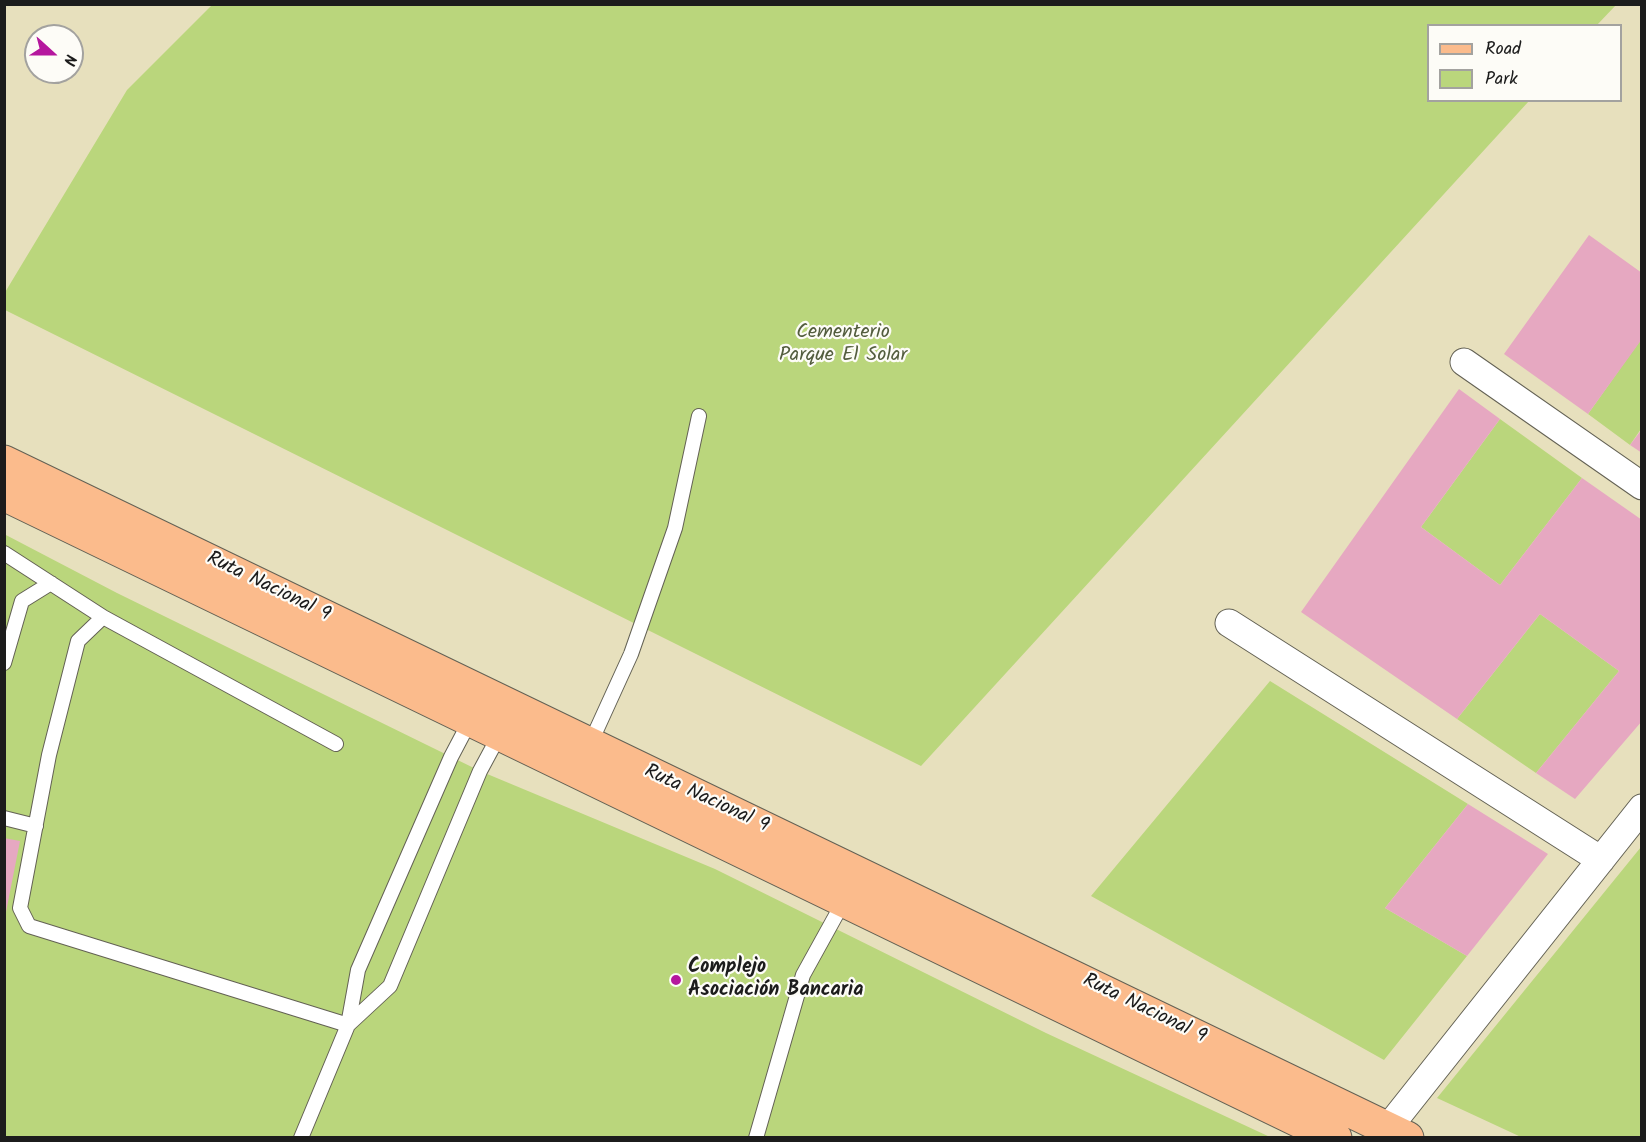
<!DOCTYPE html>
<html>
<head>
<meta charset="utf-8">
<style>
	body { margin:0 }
	#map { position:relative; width:1646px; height:1142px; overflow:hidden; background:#e7e0bd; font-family:Kalam,sans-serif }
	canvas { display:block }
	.frame { position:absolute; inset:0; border:6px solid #1c1c1c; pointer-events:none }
	.legend { position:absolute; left:1427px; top:24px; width:195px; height:78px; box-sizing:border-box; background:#fdfcf7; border:2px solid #a3a29f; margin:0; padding:8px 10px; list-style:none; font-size:18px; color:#1c1c1c }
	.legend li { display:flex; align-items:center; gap:12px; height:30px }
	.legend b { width:30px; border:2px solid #a3a29f }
	.north { position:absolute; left:24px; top:24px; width:60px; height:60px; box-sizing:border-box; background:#fdfcf7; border:2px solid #a3a29f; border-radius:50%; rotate:111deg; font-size:16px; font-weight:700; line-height:24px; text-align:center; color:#1c1c1c }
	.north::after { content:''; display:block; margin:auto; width:21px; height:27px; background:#b5179e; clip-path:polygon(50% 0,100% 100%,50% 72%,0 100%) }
</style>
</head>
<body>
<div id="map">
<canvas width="1646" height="1142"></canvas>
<div class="frame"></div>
<ul class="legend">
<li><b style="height:8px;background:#fbbb8c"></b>Road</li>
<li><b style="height:16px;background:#bad67c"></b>Park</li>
</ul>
<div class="north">N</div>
</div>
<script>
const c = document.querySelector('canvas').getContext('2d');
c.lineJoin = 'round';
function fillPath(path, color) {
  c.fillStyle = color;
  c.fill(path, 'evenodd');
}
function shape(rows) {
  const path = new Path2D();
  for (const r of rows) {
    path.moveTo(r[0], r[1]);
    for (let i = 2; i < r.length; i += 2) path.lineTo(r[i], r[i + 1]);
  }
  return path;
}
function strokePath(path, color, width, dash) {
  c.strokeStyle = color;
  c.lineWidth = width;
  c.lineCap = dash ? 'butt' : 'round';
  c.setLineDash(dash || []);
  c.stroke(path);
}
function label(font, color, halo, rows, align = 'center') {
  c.font = font + ' Kalam,sans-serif';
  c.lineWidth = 4.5;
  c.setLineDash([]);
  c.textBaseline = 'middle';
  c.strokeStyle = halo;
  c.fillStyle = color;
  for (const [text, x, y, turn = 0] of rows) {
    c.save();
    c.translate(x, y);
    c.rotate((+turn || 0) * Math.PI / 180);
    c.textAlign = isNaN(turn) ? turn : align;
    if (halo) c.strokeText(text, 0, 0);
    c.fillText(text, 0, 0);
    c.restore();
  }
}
fillPath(shape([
	[212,5,1616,5,1597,25,1428,26,1428,100,1529,101,921,766,5,310,4,294,127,90],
	[1641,339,1641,429,1630,445,1588,414],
	[1500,419,1582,478,1500,585,1421,527],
	[4,534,117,593,480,771,715,869,1046,1033,1270,1137,5,1137],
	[1540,614,1619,671,1536,773,1457,719],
	[1270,681,1468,804,1385,908,1467,956,1384,1060,1091,896],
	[1641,847,1641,1137,1521,1137,1437,1098]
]), '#bad67c');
fillPath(shape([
	[1589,235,1642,273,1642,339,1588,414,1504,354],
	[1459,389,1500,419,1421,527,1500,585,1582,478,1642,520,1642,721,1575,799,1536,773,1619,671,1540,614,1457,719,1301,612],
	[1642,429,1642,453,1630,445],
	[1468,804,1548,854,1467,956,1385,908],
	[4,838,20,841,6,912,4,911]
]), '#e6a8c1');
const service = shape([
	[4,553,103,617,336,744],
	[103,617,78,641,49,755,20,908,29,926,348,1025],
	[4,663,22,601,51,583],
	[590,744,631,654,675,528,699,416],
	[4,818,36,826],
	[348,1025,390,986,480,771,501,732],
	[301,1138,348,1025,358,970,451,757,471,719],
	[756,1138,803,975,845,899]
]);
const minor = shape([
	[1464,362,1642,486],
	[1229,623,1601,860],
	[1388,1128,1642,808]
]);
const primary = shape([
	[4,462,1407,1138],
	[4,494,1335,1138]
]);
strokePath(service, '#636154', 16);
strokePath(minor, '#636154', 29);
strokePath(primary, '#636154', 35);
strokePath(service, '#fff', 14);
strokePath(minor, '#fff', 27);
strokePath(primary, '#fbbb8c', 33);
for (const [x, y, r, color] of [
	[676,980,6,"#b5179e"]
]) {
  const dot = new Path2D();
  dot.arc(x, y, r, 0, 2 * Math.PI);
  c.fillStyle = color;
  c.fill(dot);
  strokePath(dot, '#fdfcf7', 2);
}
label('20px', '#535d3e', '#fdfcf7', [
	["Cementerio",843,334],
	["Parque El Solar",843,357]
]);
label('20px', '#1c1c1c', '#fdfcf7', [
	["Ruta Nacional 9",268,588,26],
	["Ruta Nacional 9",706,800,25],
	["Ruta Nacional 9",1144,1010,26]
]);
label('bold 20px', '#1c1c1c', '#fdfcf7', [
	["Complejo",688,969],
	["Asociación Bancaria",688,992]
], 'left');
</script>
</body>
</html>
